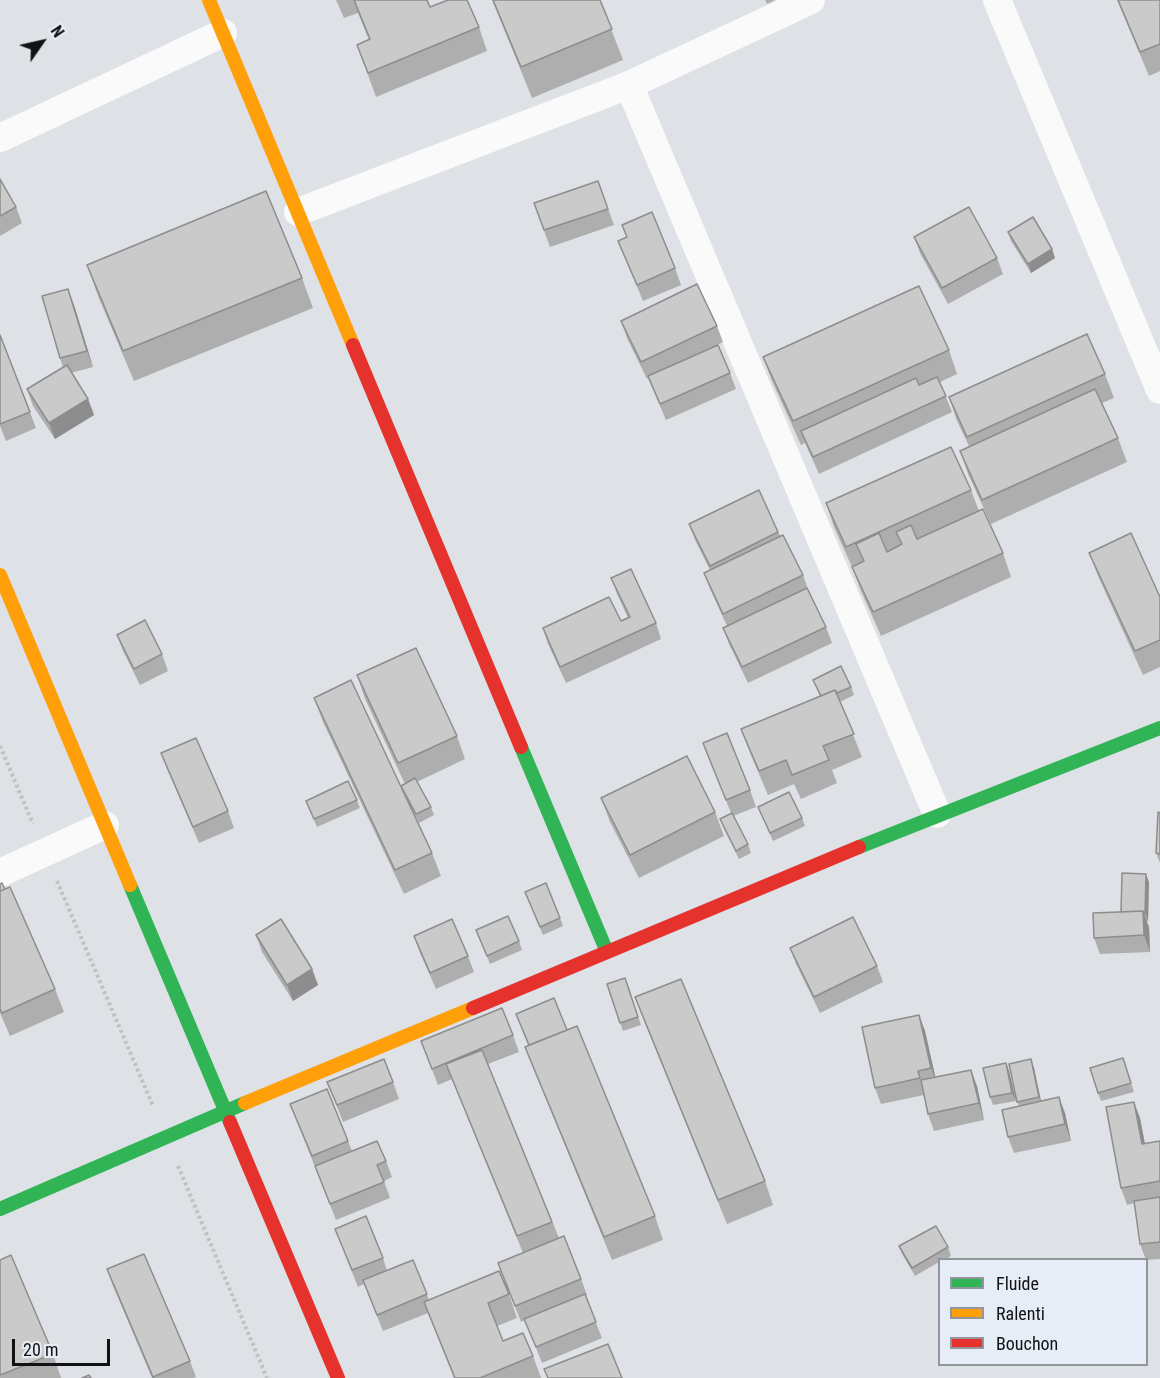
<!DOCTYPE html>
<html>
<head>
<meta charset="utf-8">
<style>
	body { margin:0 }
	#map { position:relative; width:1160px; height:1378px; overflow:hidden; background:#dee1e6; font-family:"Roboto Condensed",sans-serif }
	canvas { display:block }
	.legend { position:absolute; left:938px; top:1258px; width:210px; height:108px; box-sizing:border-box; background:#e7edf6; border:2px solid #91959c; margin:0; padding:8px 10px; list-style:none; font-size:18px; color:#101215 }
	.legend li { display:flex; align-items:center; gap:12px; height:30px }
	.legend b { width:30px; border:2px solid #91959c }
	.north { position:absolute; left:12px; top:12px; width:60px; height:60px; -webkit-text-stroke:4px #e7edf6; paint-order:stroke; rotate:56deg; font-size:16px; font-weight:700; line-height:24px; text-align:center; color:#101215 }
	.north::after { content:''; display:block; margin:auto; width:21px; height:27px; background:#101215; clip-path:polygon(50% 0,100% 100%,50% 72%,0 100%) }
	.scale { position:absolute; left:12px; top:1339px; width:98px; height:27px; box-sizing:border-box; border:3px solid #101215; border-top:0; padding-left:8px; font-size:18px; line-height:21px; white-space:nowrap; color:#101215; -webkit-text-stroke:4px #e7edf6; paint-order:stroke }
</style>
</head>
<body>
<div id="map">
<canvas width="1160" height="1378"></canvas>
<ul class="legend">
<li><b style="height:8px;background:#30b455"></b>Fluide</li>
<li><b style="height:8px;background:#ff9f0a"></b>Ralenti</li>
<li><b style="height:8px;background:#e5322d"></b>Bouchon</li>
</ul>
<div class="north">N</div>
<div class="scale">20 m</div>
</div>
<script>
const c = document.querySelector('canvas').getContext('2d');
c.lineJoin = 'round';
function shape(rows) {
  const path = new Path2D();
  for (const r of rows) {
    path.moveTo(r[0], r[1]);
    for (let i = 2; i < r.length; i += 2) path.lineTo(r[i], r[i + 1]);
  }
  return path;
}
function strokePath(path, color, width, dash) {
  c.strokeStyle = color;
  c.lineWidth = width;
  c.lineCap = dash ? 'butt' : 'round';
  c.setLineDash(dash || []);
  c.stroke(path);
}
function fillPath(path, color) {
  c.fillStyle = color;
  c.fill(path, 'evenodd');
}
strokePath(shape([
	[0,746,33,824],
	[57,881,153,1106],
	[178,1166,267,1378]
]), '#c0c1c3', 4, [3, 3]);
strokePath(shape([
	[997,0,1160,390],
	[629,85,937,814],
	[0,138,223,33],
	[298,212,629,85,811,0],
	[0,873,105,825]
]), '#fafafb', 28);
strokePath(shape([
	[521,747,607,952],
	[859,847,1160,728],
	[130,885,230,1122],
	[0,1209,245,1103]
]), '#30b455', 14);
strokePath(shape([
	[209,0,353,345],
	[0,575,130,885],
	[245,1103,473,1008]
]), '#ff9f0a', 14);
strokePath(shape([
	[353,345,521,747],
	[473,1008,859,847],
	[230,1122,338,1378]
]), '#e5322d', 14);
fillPath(shape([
	[336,0,427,0,430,7,479,27,487,51,376,97,357,45,369,40,358,13,344,18],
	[492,0,600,0,623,60,532,98],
	[765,0,775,0,767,4],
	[1117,0,1160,0,1160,71,1149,76],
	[0,179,16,207,22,223,0,236],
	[598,181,614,225,550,247,534,203],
	[622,225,675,268,681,285,643,301,618,241,627,238],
	[1008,232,1052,249,1055,258,1031,273,1011,241],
	[914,237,997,258,1003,274,948,304,920,253],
	[87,265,302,278,313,308,134,381,98,296],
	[74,305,93,367,71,373,88,399,94,415,55,439,33,406,27,389,63,367,60,358],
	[621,321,717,326,723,342,693,357,730,373,736,389,666,420,648,378,647,379,627,338],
	[0,335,36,428,6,441,0,426],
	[949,350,957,374,940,382,952,412,819,474,805,443,801,445,772,381,763,357],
	[1105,374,1114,398,1102,403,1118,438,1127,462,991,524,968,474,960,451,969,446,957,421,949,397],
	[971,490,979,511,1003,553,1011,577,881,636,861,591,852,567,834,527,826,503],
	[689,524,778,532,803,575,808,589,826,627,832,643,748,683,729,644,723,628,727,626,710,589,704,573,710,570,695,540],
	[1089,553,1160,597,1160,667,1143,675,1098,576],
	[611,578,656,623,661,639,566,683,548,644,543,628,621,621,628,618,617,594],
	[117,635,162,654,168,671,140,685,123,651],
	[357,675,457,736,465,759,417,782,431,807,434,815,419,823,412,809,432,853,441,876,404,894,323,722,314,698,401,786,405,784,365,699],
	[813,680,851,687,854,695,840,702,862,757,832,770,837,783,801,799,794,784,768,795,750,753,741,729,820,696],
	[703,743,750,790,756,807,733,816,748,844,751,853,739,859,723,827,720,819,731,813],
	[161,753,228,811,234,828,199,843,167,769],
	[601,798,715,812,724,836,639,878,610,822],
	[357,800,360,808,317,827,306,801],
	[758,807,802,818,805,826,773,841],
	[1160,813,1160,863,1156,853],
	[1149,882,1148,921,1146,921,1149,927,1150,952,1100,954,1094,938],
	[0,884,55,989,64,1012,10,1036,0,1013],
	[525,892,560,918,563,926,543,935],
	[476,930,519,941,522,950,490,964],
	[256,935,312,969,318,985,293,1001,262,952],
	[414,936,468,956,474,972,436,989,420,953],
	[790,948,877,966,883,982,820,1013,796,964],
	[625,978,641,1025,623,1031,607,984],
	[635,997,765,1181,773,1205,727,1224,644,1021],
	[516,1014,567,1030,655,1216,663,1240,612,1260,534,1070,525,1047,528,1045],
	[919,1015,925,1031,935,1077,977,1086,984,1120,934,1131,928,1114,924,1095,881,1104,875,1088],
	[513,1035,519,1052,488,1064,559,1238,581,1279,587,1295,585,1296,602,1338,542,1363,525,1320,521,1322,498,1263,523,1253,452,1079,438,1085,421,1041],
	[1123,1058,1134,1092,1101,1101,1098,1093],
	[1006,1063,1009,1071,1016,1101,993,1105,990,1097],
	[1034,1068,1041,1101,1065,1113,1071,1141,1014,1153,1008,1137,1019,1106,1017,1102],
	[327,1082,393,1082,399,1099,343,1122],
	[290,1104,348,1141,352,1151,386,1161,392,1177,384,1181,390,1198,336,1220],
	[1140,1118,1145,1144,1160,1141,1160,1259,1146,1260,1140,1244,1135,1203,1127,1205,1121,1188],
	[335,1229,383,1258,387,1271,413,1260,429,1300,509,1294,517,1318,497,1326,503,1341,533,1356,541,1378,454,1378,428,1313,383,1331,364,1284,358,1287],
	[899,1246,948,1247,951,1256,945,1260,939,1260,939,1262,915,1276,902,1254],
	[0,1260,53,1354,61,1378,0,1378],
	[107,1269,190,1361,196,1377,193,1378,152,1378,113,1286]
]), '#afaeaf');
fillPath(shape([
	[1052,249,1055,258,1031,273,1028,264],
	[68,289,74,305,93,367,87,351],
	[88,399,94,415,55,439,49,423],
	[1146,874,1149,882,1148,921,1145,913],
	[1143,911,1149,927,1150,952,1144,935],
	[312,969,318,985,293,1001,287,985],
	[919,1015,925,1031,937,1084,931,1068],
	[1031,1059,1034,1068,1042,1106,1039,1097],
	[1006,1063,1009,1071,1016,1101,1012,1093],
	[971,1070,977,1086,984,1120,979,1103],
	[1059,1097,1065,1113,1071,1141,1065,1124],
	[1134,1102,1140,1118,1148,1160,1142,1144]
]), '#8e8d8e');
const building = shape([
	[354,0,427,0,430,7,448,0,467,0,479,27,368,73,357,45,370,39,354,0],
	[493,0,600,0,612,29,521,67,493,0],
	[1118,0,1160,0,1160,44,1140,52,1118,0],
	[0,179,16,207,0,216,0,179],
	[598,181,608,209,544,230,534,203,598,181],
	[266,191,302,278,123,351,87,265,266,191],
	[969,207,997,258,942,288,914,237,969,207],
	[652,212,675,268,637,285,618,241,627,237,622,225,652,212],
	[1033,217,1052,249,1028,264,1008,232,1033,217],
	[697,284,717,326,641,362,621,321,697,284],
	[919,286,949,350,793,421,763,357,919,286],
	[68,289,87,351,60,358,42,296,68,289],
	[1087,334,1105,374,967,437,949,397,1087,334],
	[0,335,30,412,0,424,0,335],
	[718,345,730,373,660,404,648,376,718,345],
	[67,365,88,399,49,423,27,389,67,365],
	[937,377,946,396,813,457,801,431,916,378,919,385,937,377],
	[1095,389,1118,438,982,500,960,451,1095,389],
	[951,447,971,490,846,547,826,503,951,447],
	[759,490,778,532,710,566,689,524,759,490],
	[983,509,1003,553,873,612,852,567,864,561,856,544,879,533,887,552,902,544,896,532,911,525,917,539,983,509],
	[1131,533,1160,597,1160,640,1135,651,1089,553,1131,533],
	[783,535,803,575,723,614,704,573,783,535],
	[631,569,656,623,560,667,543,628,609,597,621,621,630,617,611,578,631,569],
	[807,588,826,627,742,667,723,628,807,588],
	[145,620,162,654,134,669,117,635,145,620],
	[416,648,457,736,398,763,357,675,416,648],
	[841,666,851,687,837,693,835,690,821,696,813,680,841,666],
	[351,680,432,853,395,870,314,698,351,680],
	[835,690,854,734,823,746,829,760,792,775,786,760,759,771,741,729,835,690],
	[727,733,750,790,726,800,703,743,727,733],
	[196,738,228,811,193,827,161,753,196,738],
	[687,756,715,812,630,855,601,798,687,756],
	[415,778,431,807,416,814,401,786,415,778],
	[348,781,357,800,314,819,306,801,348,781],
	[789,792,802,818,770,833,758,807,789,792],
	[1158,812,1160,813,1160,854,1156,853,1158,812],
	[732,813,748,844,736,851,720,819,732,813],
	[1122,873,1146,874,1145,913,1143,912,1143,911,1121,912,1122,873],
	[2,883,5,889,0,891,0,884,2,883],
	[546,883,560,918,540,927,525,892,546,883],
	[10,887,55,989,2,1013,0,1009,0,891,10,887],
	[1143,911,1144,935,1094,938,1093,913,1143,911],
	[508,916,519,941,487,956,476,930,508,916],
	[853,917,877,966,814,997,790,948,853,917],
	[281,919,312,969,287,985,256,935,281,919],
	[452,919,468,956,430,973,414,936,452,919],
	[625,978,638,1017,620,1023,607,984,625,978],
	[681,979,765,1181,718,1200,635,997,681,979],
	[554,998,567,1030,529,1045,516,1014,554,998],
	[502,1008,513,1035,432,1069,421,1041,502,1008],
	[919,1015,931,1068,918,1071,920,1078,875,1088,862,1027,919,1015],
	[577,1026,655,1216,604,1237,525,1047,577,1026],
	[482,1050,552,1222,517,1236,446,1064,482,1050],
	[1123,1058,1131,1083,1098,1093,1090,1068,1123,1058],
	[384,1059,393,1082,337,1105,327,1082,384,1059],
	[1031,1059,1039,1097,1017,1102,1009,1064,1031,1059],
	[1006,1063,1012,1093,990,1097,983,1068,1006,1063],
	[971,1070,979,1103,928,1114,921,1080,971,1070],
	[327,1089,348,1141,312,1156,290,1104,327,1089],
	[1059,1097,1065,1124,1008,1137,1002,1110,1059,1097],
	[1134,1102,1142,1144,1160,1141,1160,1181,1121,1188,1106,1107,1134,1102],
	[377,1141,386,1161,377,1165,384,1182,330,1204,315,1166,377,1141],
	[1160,1197,1160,1242,1140,1244,1134,1201,1160,1197],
	[366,1216,383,1258,352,1270,335,1229,366,1216],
	[936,1226,948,1247,912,1268,899,1246,936,1226],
	[564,1236,581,1279,515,1306,498,1263,564,1236],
	[144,1254,190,1361,153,1377,107,1269,144,1254],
	[11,1255,53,1354,0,1375,0,1260,11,1255],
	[413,1260,427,1294,377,1315,363,1280,413,1260],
	[499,1271,509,1294,488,1303,503,1341,523,1333,533,1356,480,1378,455,1378,424,1302,499,1271],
	[585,1294,596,1322,536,1347,524,1319,585,1294],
	[608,1344,622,1378,548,1378,544,1369,608,1344],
	[89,1375,91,1378,82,1378,89,1375]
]);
fillPath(building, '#cbcacb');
strokePath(building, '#8e8d8e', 1.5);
</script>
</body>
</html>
